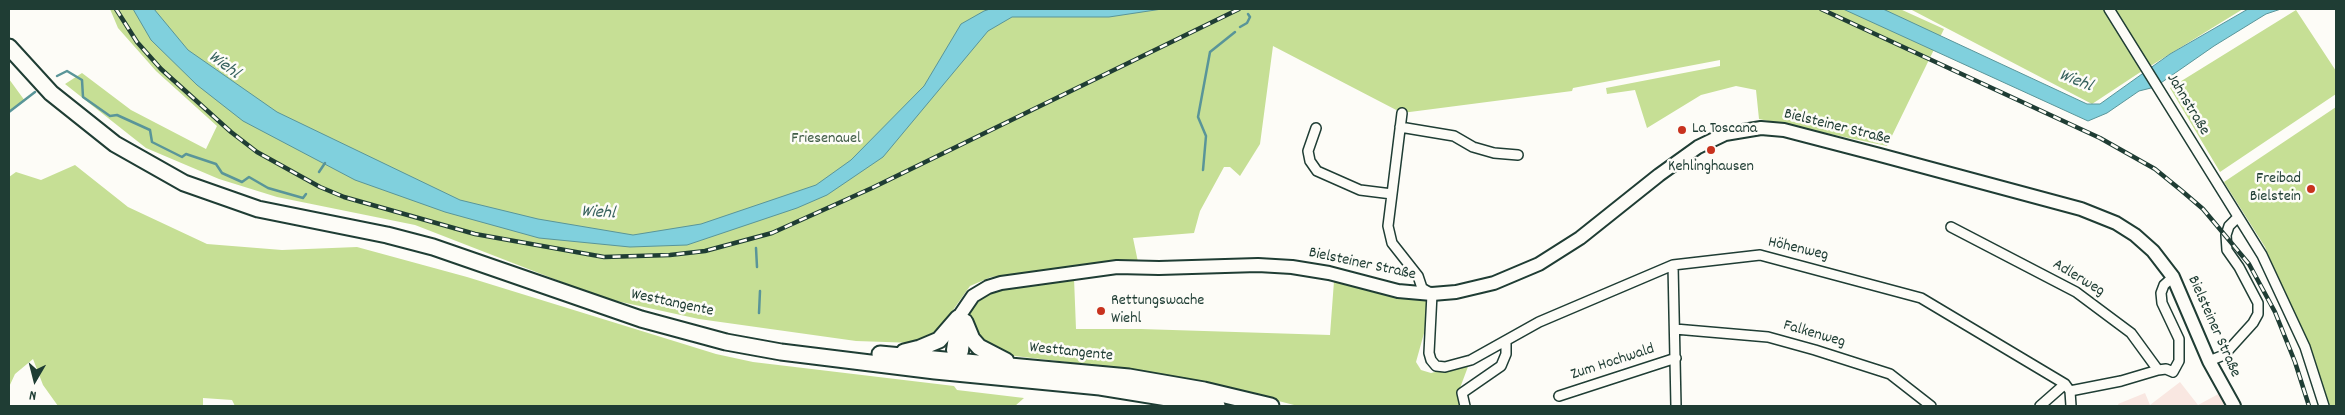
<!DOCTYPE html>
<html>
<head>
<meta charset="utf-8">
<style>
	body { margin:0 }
	#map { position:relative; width:2345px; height:415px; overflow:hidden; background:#fdfcf7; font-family:Dekko,sans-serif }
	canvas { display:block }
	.frame { position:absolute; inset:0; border:10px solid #1f3d34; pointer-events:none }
	.north { position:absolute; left:10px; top:355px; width:50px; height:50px; -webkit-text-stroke:4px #fdfcf7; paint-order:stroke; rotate:188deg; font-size:14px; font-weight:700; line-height:20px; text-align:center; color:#1f3d34 }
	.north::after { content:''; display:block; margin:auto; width:18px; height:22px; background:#1f3d34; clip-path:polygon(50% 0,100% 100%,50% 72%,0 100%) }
</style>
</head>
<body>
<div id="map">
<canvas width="2345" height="415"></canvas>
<div class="frame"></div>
<div class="north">N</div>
</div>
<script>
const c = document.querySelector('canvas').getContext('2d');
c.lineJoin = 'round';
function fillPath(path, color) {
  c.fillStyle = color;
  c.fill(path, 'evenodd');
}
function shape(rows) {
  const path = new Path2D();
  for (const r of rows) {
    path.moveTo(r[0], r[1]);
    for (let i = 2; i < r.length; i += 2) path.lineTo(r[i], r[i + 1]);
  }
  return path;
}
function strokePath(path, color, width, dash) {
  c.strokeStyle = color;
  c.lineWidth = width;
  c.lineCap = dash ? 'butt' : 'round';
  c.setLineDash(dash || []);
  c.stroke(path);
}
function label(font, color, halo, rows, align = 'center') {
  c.font = font + ' Dekko,sans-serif';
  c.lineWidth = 5;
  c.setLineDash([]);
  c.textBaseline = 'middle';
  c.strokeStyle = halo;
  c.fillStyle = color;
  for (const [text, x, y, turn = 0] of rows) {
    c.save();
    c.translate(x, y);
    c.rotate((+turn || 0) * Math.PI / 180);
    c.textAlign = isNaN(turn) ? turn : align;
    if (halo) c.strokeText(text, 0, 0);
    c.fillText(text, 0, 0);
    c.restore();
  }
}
fillPath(shape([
	[2180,382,2198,405,2224,391,2233,406,2119,406,2118,404,2145,393,2150,405]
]), '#f9e7e1');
fillPath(shape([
	[110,9,1900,9,1944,29,1887,146,1759,119,1756,90,1736,86,1701,95,1647,128,1635,90,1607,94,1606,88,1720,66,1720,60,1573,88,1572,91,1402,113,1273,46,1260,144,1240,176,1230,167,1224,167,1200,211,1194,233,1133,238,1138,262,991,277,970,286,936,334,915,343,856,341,699,319,603,298,415,225,277,197,219,179,146,148,65,84,82,73,131,110,206,149,217,126,156,71,118,28],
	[1910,9,2243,9,2139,73,2092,104],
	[2296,10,2336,71,2336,94,2220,172,2170,88],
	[9,79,25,101,9,112],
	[2336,107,2336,406,2330,406,2265,247,2224,182],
	[75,165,128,207,207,244,282,250,357,247,467,277,716,354,753,362,954,386,957,390,1024,398,1015,406,235,406,232,400,203,398,203,406,58,406,43,385,33,359,15,374,9,387,9,177,16,172,41,180],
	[1074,278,1076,329,1141,329,1330,335,1334,281,1378,292,1426,300,1429,302,1426,326,1416,362,1421,370,1431,373,1469,364,1460,388,1463,406,1298,406,1216,385,1146,371,997,354,978,340,970,320,970,313,974,304,984,294,1005,287]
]), '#c6df95');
const water = shape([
	[133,9,154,9,188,50,277,112,460,200,538,219,633,235,701,224,816,185,851,160,924,86,961,24,984,11,990,9,1162,9,1109,17,1012,17,988,31,883,157,827,195,797,208,687,245,630,247,539,238,445,212,355,180,243,121,197,85,151,40,133,9],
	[1843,9,1883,9,2087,104,2100,104,2170,54,2248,9,2281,9,2266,14,2214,46,2155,87,2139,91,2107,113,2088,121,1843,9]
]);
fillPath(water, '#80d0dd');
strokePath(water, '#599599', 1);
strokePath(shape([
	[1240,27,1247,23,1250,17,1248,14],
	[57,76,67,71,82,80,83,97,110,116,117,115,150,130,152,142,182,157,186,154,216,164,222,173,242,182,249,177,268,188,303,198,306,194],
	[9,112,35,92],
	[1203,170,1206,136,1198,117,1210,52,1235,32],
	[319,172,325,163],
	[756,248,757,267],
	[759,313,760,291]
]), '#599599', 2.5);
const street = shape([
	[2109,9,2262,255,2305,347,2324,406],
	[1400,127,1454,136,1473,147,1494,153,1518,155],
	[1316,128,1308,151,1310,161,1317,171,1360,190,1392,194,1388,226,1392,243,1418,276,1422,288,1432,294,1429,353,1431,360,1436,366,1445,367,1471,360,1539,322,1673,265,1760,255,1921,298,2065,384,2070,391,2071,406],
	[1392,194,1402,113],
	[1951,227,2076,292,2131,333,2158,370,2166,369,2173,372,2179,361,2179,339,2162,303,2161,293,2164,285,2173,277],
	[1673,265,1676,406],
	[1675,329,1768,337,1815,350,1890,374,1931,406],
	[2209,361,2224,355,2253,323,2258,314,2258,303,2239,267,2227,250,2226,235,2229,226,2238,217],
	[2070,391,2121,381,2158,370],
	[1559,396,1676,358],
	[1465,406,1462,393,1501,366,1506,354,1506,342],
	[2040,406,2065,384]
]);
const secondary = shape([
	[953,364,962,351,965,322],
	[962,367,957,360,953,350,958,318,973,296,988,287,1001,283,1117,267,1159,268,1258,265,1292,267,1329,273,1398,291,1432,294,1456,292,1494,283,1539,264,1580,238,1659,175,1698,147,1725,134,1761,128,1784,130,1880,155,2081,209,2116,223,2135,235,2153,251,2173,277,2209,361,2234,406]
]);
const primary = shape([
	[9,47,51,93,115,144,184,183,258,209,387,235,433,247,641,319,726,342,781,352,935,371,1100,387,1217,406],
	[965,322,972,339,979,347,1006,361],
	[904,352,920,348,939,340,958,318],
	[880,354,1129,377,1204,390,1271,406]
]);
strokePath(street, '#1f3d34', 12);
strokePath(secondary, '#1f3d34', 16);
strokePath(primary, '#1f3d34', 19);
strokePath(street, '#fdfcf7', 9);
strokePath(secondary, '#fdfcf7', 12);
strokePath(primary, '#fdfcf7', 15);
const rail = shape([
	[116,9,137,42,161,69,231,132,257,152,320,187,344,197,475,234,604,257,670,255,705,251,772,233,872,188,1239,9],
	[1821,9,2100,138,2155,169,2182,191,2203,209,2249,264,2275,312,2295,362,2309,406]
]);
strokePath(rail, '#1f3d34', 4.5);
strokePath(rail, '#fdfcf7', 2.5, [8]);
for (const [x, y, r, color] of [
	[1682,130,5,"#c8321e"],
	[1711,150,5,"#c8321e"],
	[2311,189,5,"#c8321e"],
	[1101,311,5,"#c8321e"]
]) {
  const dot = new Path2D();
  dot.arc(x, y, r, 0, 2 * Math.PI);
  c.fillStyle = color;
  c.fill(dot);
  strokePath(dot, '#fdfcf7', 2);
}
label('16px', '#1f3d34', '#fdfcf7', [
	["Jahnstraße",2187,105,59],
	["Bielsteiner Straße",1837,128,14],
	["Höhenweg",1798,250,13],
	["Bielsteiner Straße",1362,265,12],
	["Adlerweg",2078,279,31],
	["Westtangente",672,304,12],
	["Bielsteiner Straße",2213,327,66],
	["Falkenweg",1814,335,16],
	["Westtangente",1071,353,6],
	["Zum Hochwald",1613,363,-18]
]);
label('16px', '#1f3d34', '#fdfcf7', [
	["La Toscana",1692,130],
	["Kehlinghausen",1711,168,"center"],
	["Freibad",2301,180,"right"],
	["Bielstein",2301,198,"right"],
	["Rettungswache",1111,302],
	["Wiehl",1111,320]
], 'left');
label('16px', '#405d47', '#fdfcf7', [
	["Friesenauel",826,140]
]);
label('italic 18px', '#37625e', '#fdfcf7', [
	["Wiehl",223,66,37],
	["Wiehl",2075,82,22],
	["Wiehl",598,214,4]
]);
</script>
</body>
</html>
